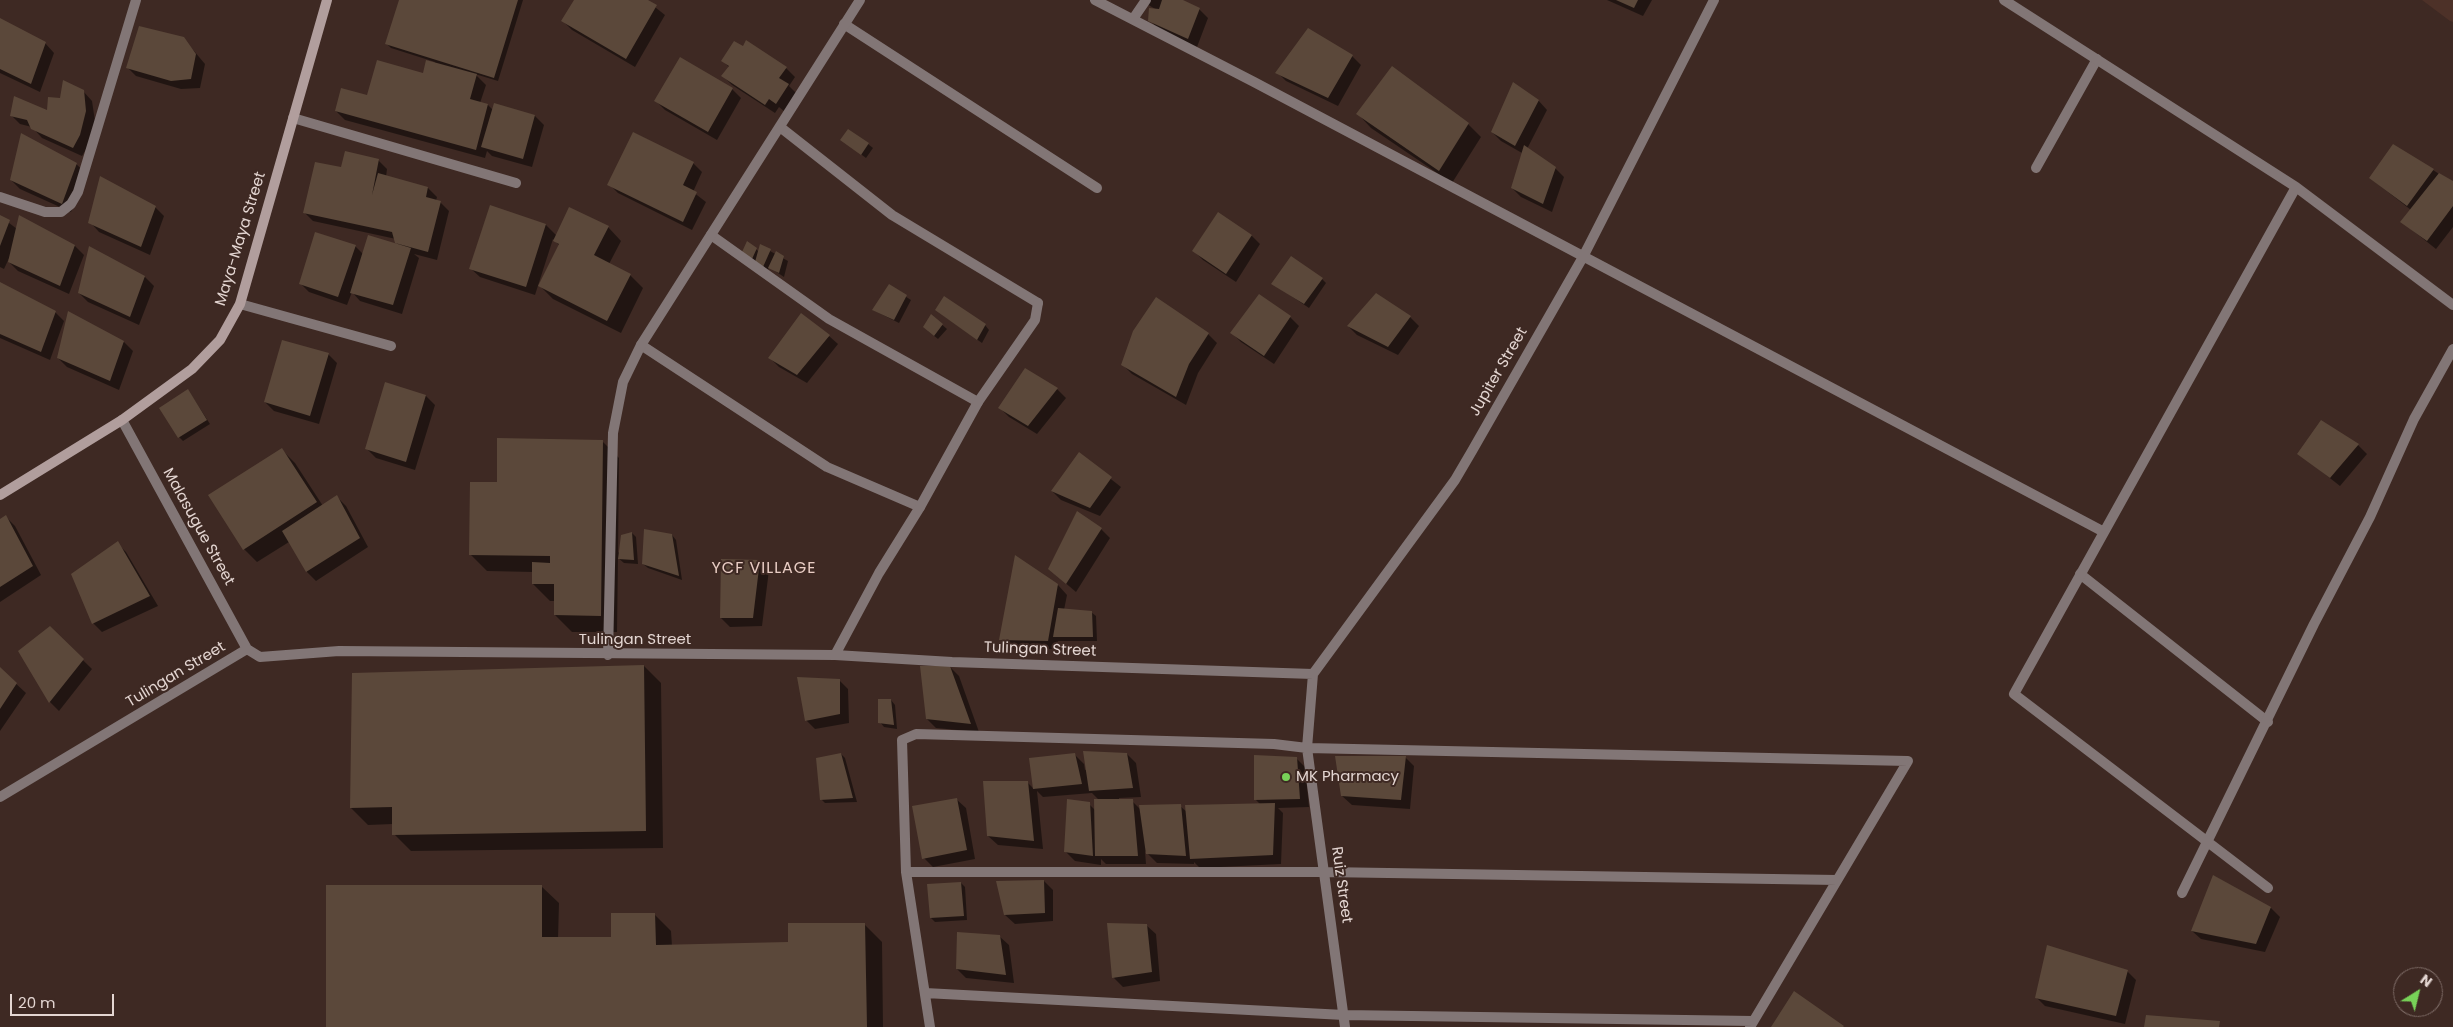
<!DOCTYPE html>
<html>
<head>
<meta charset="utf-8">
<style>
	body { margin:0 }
	#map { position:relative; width:2453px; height:1027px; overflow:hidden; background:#3e2923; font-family:Poppins,sans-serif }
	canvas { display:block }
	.north { position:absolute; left:2393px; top:967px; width:50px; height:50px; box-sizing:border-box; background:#3e2923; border:1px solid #806e69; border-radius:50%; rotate:36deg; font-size:14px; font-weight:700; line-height:20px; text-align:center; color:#e4d6d2 }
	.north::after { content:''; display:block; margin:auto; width:18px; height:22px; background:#78d258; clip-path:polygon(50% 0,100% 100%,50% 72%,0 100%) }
	.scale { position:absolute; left:10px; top:994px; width:104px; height:22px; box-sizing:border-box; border:2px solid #e4d6d2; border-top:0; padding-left:6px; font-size:15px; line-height:18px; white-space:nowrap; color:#e4d6d2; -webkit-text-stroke:4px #3e2923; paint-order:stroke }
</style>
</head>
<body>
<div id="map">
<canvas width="2453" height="1027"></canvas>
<div class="north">N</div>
<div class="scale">20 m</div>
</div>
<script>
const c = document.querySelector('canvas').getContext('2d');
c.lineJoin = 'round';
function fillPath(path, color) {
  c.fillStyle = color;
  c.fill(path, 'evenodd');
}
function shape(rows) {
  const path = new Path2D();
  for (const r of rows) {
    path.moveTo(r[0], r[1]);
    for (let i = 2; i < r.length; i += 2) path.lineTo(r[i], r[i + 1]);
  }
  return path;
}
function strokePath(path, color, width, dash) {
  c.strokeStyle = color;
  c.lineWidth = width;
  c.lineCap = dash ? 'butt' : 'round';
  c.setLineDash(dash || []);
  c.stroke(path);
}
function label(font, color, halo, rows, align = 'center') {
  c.font = font + ' Poppins,sans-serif';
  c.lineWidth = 4;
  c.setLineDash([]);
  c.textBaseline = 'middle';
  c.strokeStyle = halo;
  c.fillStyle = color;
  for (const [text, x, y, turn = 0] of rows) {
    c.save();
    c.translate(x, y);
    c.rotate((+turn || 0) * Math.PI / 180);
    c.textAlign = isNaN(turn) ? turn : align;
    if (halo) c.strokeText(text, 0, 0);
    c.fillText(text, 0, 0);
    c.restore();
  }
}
fillPath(shape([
	[2422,0,2453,0,2453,22,2450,21]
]), '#4d3128');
fillPath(shape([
	[400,0,523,0,498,81,475,74,486,85,480,103,488,105,493,110,535,116,544,125,532,167,492,156,487,151,485,158,345,120,336,111,424,74,434,64,435,62,391,48,386,43],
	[575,0,646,0,665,15,635,67,572,30,563,21],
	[1140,0,1180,0,1199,9,1208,18,1197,47,1159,30,1150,20,1157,10],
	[1607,0,1652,0,1643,16],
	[0,20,45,43,54,53,40,92,0,73],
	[183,38,205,64,200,88,181,89,136,76,127,67],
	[1352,56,1361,65,1338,106,1286,81,1277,72],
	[723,61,786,68,795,77,789,86,797,94,785,112,779,107,775,113,732,85,723,76,729,67],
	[732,89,741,98,717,140,665,110,656,101],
	[83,91,92,101,95,121,89,144,82,156,42,138,32,127,20,124,11,115,49,112,61,99],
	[1538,100,1547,110,1527,149,1555,168,1564,177,1552,212,1521,197,1512,188,1522,153,1501,141,1492,132],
	[1358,114,1468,124,1481,137,1452,183,1371,128],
	[634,133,693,163,702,172,693,192,706,202,692,230,618,193,609,184],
	[842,140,868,144,873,148,866,158],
	[378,160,387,169,386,177,428,188,437,197,436,201,440,202,449,211,437,260,414,254,419,258,402,314,360,301,352,292,347,305,309,292,300,283,355,246,363,254,397,245,396,239,313,221,304,212,342,169],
	[76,164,86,173,71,212,20,189,11,180],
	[2433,170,2453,183,2453,227,2436,249,2402,222,2411,210,2370,178],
	[155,207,164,216,150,255,99,232,90,222],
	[490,207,546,225,557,236,608,227,621,241,609,264,630,275,643,288,621,333,553,299,539,285,560,246,553,239,535,295,480,277,470,268],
	[0,216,17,229,75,246,84,255,69,294,18,271,9,262,11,254,4,269,0,267],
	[1251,235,1260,244,1236,282,1203,260,1194,251],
	[761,246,788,261,784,277,769,267,768,270,748,256,756,249,759,252],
	[145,277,154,286,139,325,88,302,79,293],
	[1322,279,1326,283,1309,308,1272,283],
	[0,285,55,312,64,321,50,360,0,338],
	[889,286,911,300,899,323,873,310],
	[941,314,985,325,989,330,982,343],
	[931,315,947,329,938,339,928,331],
	[1290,317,1299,326,1274,364,1241,342,1232,333],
	[1410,317,1419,326,1398,355,1357,335,1348,326],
	[1208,334,1217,343,1198,373,1186,405,1132,374,1123,365],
	[829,336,838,344,807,383,779,367,770,358],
	[124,342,133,351,119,390,67,367,58,358],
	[328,354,337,363,319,424,274,411,265,402],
	[1025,369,1057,389,1066,398,1037,434,1009,417,1000,408],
	[386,384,426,396,435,405,415,470,376,458,367,449],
	[188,390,210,424,183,441,179,437],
	[602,441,619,458,618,553,632,533,636,537,638,564,624,563,618,558,617,632,572,632,555,615,555,601,550,601,533,584,533,572,487,571,470,554,498,484],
	[2358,445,2367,454,2340,486,2298,453],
	[282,450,295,463,323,506,337,497,346,506,368,547,316,581,307,572,289,542,257,562,244,549],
	[1079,454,1121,487,1100,516,1061,500,1052,491],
	[6,517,15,526,41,575,0,602,0,520],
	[1101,529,1110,538,1076,592,1049,569],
	[672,535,676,540,682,580,648,568,643,564],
	[117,543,126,552,158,606,102,632,93,623],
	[760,561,769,570,762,626,730,627,721,618],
	[1058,585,1067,595,1064,610,1091,612,1096,616,1097,641,1058,641,1057,649,1010,649,1001,640],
	[50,628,92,669,59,711,50,702,19,651],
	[644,666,661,683,663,848,411,851,394,834,393,824,368,825,351,808],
	[950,667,959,676,979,732,936,728,927,719],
	[0,669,26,693,0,731],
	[839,680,848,689,849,723,815,729,806,720],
	[891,700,895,705,897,729,884,727,880,722],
	[841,754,845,758,857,802,825,803,821,799],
	[1127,754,1136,763,1141,797,1119,798,1119,800,1132,801,1140,809,1180,806,1187,812,1260,804,1255,799,1296,758,1305,767,1309,807,1278,808,1283,813,1281,864,1200,868,1194,862,1194,864,1157,863,1145,851,1146,864,1106,864,1101,859,1101,865,1075,861,1066,852,1089,804,1095,810,1099,800,1092,793,1043,797,1037,791,1043,849,998,845,988,836,1028,783,1034,789,1075,755,1084,764,1085,770],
	[1405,757,1414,766,1410,809,1352,805,1342,796],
	[956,799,966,808,975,859,933,867,924,858],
	[2214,876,2271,908,2280,917,2265,952,2201,939,2192,931],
	[1044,881,1053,890,1053,921,1015,924,1005,915],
	[961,883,965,887,967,920,935,922,931,918],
	[541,886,559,903,558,939,612,938,654,914,671,931,672,946,790,944,865,925,882,942,883,1027,327,1027],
	[1146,925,1156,934,1160,981,1123,987,1114,978],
	[999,936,1009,945,1014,983,966,978,957,969],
	[2127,971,2136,980,2125,1024,2045,1006,2036,997]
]), '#0007');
fillPath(shape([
	[399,0,518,0,494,78,385,44],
	[574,0,648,0,657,5,626,59,561,21],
	[1162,0,1183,0,1200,8,1188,39,1148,21,1149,8,1159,9],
	[1616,0,1638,0,1634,8],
	[0,18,46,42,31,84,0,69],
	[139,26,184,37,196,54,191,79,171,81,126,68],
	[1308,28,1353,55,1328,98,1275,73],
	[746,40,787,67,779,78,789,84,776,104,769,99,765,105,721,76,729,66,721,61,734,41,743,46],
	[680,57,733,88,708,132,654,101],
	[377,60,423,73,426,60,477,74,470,99,488,104,476,150,335,111,341,88,367,95],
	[1392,66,1469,123,1439,171,1356,114],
	[63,80,84,90,86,111,80,135,73,148,31,129,27,120,10,116,14,96,47,110,48,97,60,98],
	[1513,82,1539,100,1515,146,1491,132],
	[494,103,535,115,523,159,481,147],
	[848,129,869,143,861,155,840,140],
	[633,132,694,162,683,185,697,192,683,222,607,185],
	[21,133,77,163,62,204,10,180],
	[2393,144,2434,169,2407,206,2369,178],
	[1524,145,1556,167,1543,204,1511,188],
	[345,151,379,159,372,195,378,173,428,187,426,197,441,201,428,252,395,243,392,232,303,213,315,162,341,167],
	[2439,173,2453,181,2453,206,2427,241,2400,222],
	[100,176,156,206,141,247,88,223],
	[490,205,546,224,526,287,469,269],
	[569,207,609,226,594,255,631,274,607,321,538,286,559,244,553,241],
	[1218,212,1252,235,1226,274,1192,251],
	[0,215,10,220,0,246],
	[19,215,75,245,60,286,8,262],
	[315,232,356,245,338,297,299,284],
	[368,235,411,248,393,305,350,293],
	[747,241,757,248,752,259,742,252],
	[760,244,771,249,763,267,755,262],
	[89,246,145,276,130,317,78,293],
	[776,251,784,256,779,273,768,268],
	[1291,256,1323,278,1304,304,1271,284],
	[0,282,56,311,41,352,0,334],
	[889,284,907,295,894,320,872,310],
	[1376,293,1411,316,1388,347,1347,326],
	[1259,294,1291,316,1264,356,1230,333],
	[944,296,986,324,977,340,935,310],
	[1156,297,1209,333,1189,364,1176,397,1121,365,1133,331],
	[68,311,124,341,110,381,57,358],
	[801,313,830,335,797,375,768,358],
	[931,314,943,324,934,336,923,327],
	[282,340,329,353,310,416,264,402],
	[1025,368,1058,388,1028,426,998,408],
	[385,382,426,395,406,462,365,449],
	[188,389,207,420,178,438,159,408],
	[2321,420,2359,444,2330,478,2297,454],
	[497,438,603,440,601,616,554,615,554,584,532,584,532,562,550,563,550,556,469,555,470,482,497,482],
	[282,448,317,502,243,550,208,495],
	[1079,452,1112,477,1090,508,1051,491],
	[337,495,360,538,306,572,282,531],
	[1077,511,1102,528,1066,584,1048,569],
	[6,515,33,566,0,587,0,519],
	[644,529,672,534,679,576,642,564],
	[632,532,634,560,618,559,621,535],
	[118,541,150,596,92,624,71,574],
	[1015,555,1058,584,1048,641,999,640],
	[721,559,760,560,753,618,720,618],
	[1058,608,1092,611,1093,637,1053,637],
	[50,626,84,659,49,703,18,651],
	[644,665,646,831,392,835,392,807,350,808,352,673],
	[920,666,950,666,971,724,926,719],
	[0,667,17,683,0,709],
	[797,677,840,679,840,714,805,721],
	[878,699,891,699,894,725,878,723],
	[1083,751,1127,753,1133,788,1089,791],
	[841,753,853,798,820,800,816,758],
	[1075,753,1082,784,1033,789,1029,758],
	[1254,755,1297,757,1300,799,1254,800],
	[1335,756,1406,756,1401,800,1341,796],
	[983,781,1028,781,1034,841,987,836],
	[957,798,967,850,922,859,912,806],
	[1067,799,1090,802,1093,856,1064,852],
	[1094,799,1133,799,1138,856,1095,856],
	[1275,803,1273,855,1190,859,1185,805],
	[1181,804,1186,856,1146,854,1139,805],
	[2213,875,2271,907,2256,944,2191,931],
	[1044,880,1045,913,1004,915,996,881],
	[961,882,964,916,930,918,927,884],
	[326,885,542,885,542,937,611,937,611,913,655,913,656,945,788,942,788,923,865,923,867,1027,326,1027],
	[1107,923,1147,924,1152,972,1112,978],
	[957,932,1000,935,1006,975,956,969],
	[2047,945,2128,970,2116,1016,2035,998],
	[1794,991,1844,1026,1843,1027,1771,1027],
	[2146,1015,2220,1021,2219,1027,2144,1027]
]), '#5b483a');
strokePath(shape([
	[844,24,1097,188],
	[780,127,892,215,1038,303],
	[2036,168,2097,59],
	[711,235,829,319,978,402],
	[641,345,827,467,920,507],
	[2080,574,2268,722]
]), '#827676', 10);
strokePath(shape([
	[1095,0,1254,82,2104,532],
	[2004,0,2296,187,2453,305],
	[1133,19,1146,0],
	[293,118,516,183],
	[0,197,45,212,61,212,71,204,78,192,136,0],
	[240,304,391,346],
	[122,420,247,649,260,657,339,651,835,655,952,662,1313,674],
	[608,655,613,433,623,382,641,345,860,0],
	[835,655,879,573,920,507,978,402,1035,320,1038,303],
	[0,797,247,649],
	[906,872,1324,872,1837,880],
	[2268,888,2014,694,2296,187],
	[2182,893,2314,624,2370,517,2414,419,2453,349],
	[925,993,1344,1015,1753,1021],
	[930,1027,906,872,902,740,916,734,1274,744,1307,748,1908,761,1750,1027],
	[1345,1027,1307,748,1313,674,1455,480,1472,451,1583,257,1714,0]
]), '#827676', 10);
strokePath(shape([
	[0,495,122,420,192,369,220,340,240,304,327,0]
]), '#b19e9d', 10);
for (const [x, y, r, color] of [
	[1286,777,5,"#78d258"]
]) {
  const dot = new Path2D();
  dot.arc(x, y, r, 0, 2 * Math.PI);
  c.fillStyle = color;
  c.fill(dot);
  strokePath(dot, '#3e2923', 2);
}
label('15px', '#e4d6d2', '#3e2923', [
	["Maya-Maya Street",241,239,-73],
	["Jupiter Street",1499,372,-60],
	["Malasugue Street",198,527,61],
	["Tulingan Street",635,640],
	["Tulingan Street",1040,650,2],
	["Tulingan Street",176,675,-31],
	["Ruiz Street",1341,885,82]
]);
label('15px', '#e4d6d2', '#3e2923', [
	["MK Pharmacy",1296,777]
], 'left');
c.letterSpacing = '1px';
label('16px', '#e9cdc4', '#3e2923', [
	["YCF VILLAGE",764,569]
]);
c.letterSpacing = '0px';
</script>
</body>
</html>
